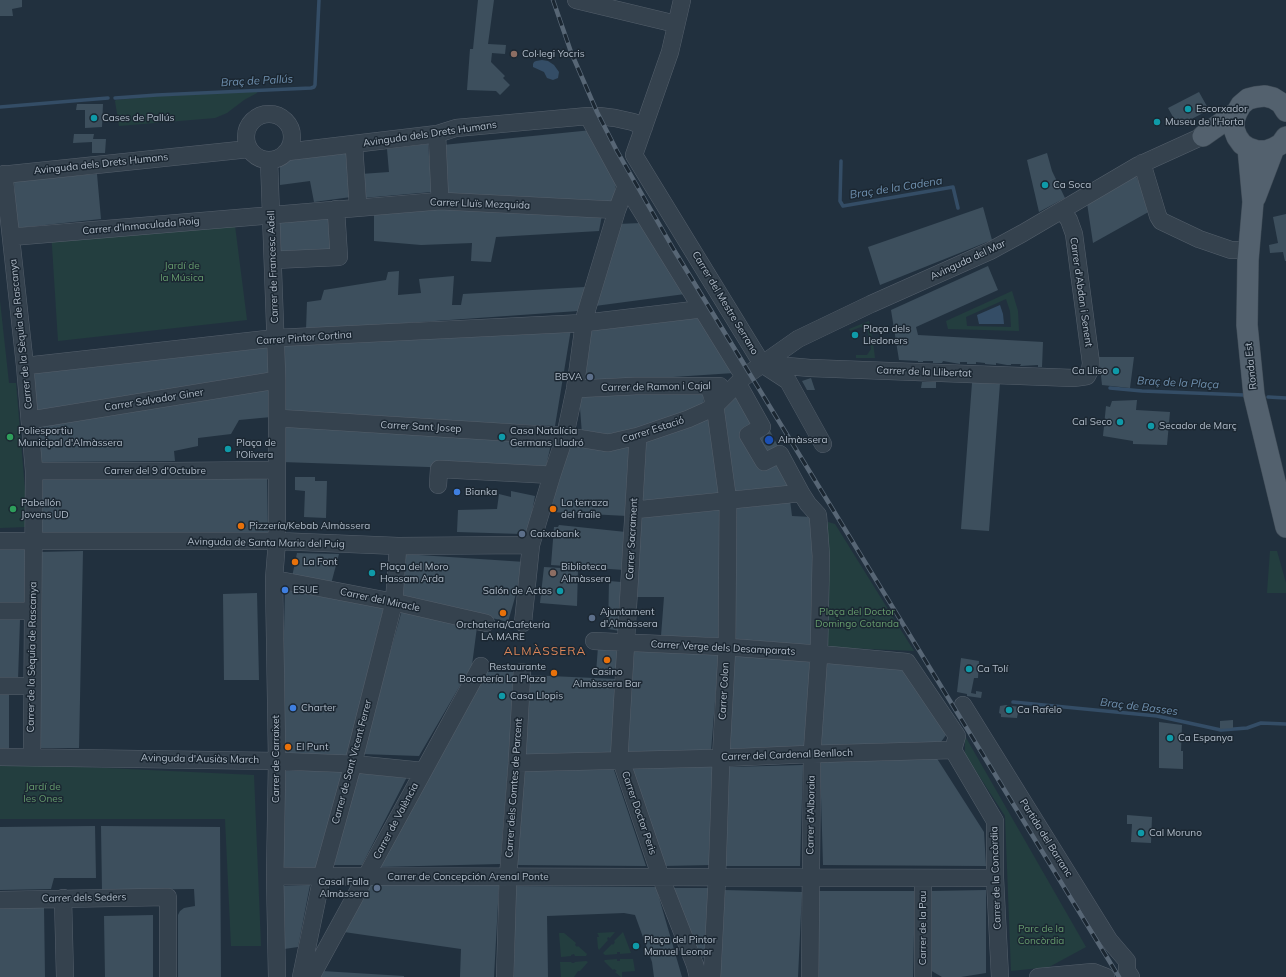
<!DOCTYPE html>
<html>
<head>
<meta charset="utf-8">
<style>
	body { margin:0 }
	canvas { display:block; background:#21303e }
</style>
</head>
<body>
<canvas width="1286" height="977"></canvas>
<script>
const c = document.querySelector('canvas').getContext('2d');
c.lineJoin = 'round';
function fillPath(path, color) {
  c.fillStyle = color;
  c.fill(path, 'evenodd');
}
function shape(rows) {
  const path = new Path2D();
  for (const r of rows) {
    if (r.length === 3) {
      path.moveTo(r[0] + r[2], r[1]);
      path.arc(r[0], r[1], r[2], 0, 2 * Math.PI);
      continue;
    }
    path.moveTo(r[0], r[1]);
    for (let i = 2; i < r.length; i += 2) path.lineTo(r[i], r[i + 1]);
  }
  return path;
}
function strokePath(path, color, width, dash) {
  c.strokeStyle = color;
  c.lineWidth = width;
  c.lineCap = dash ? 'butt' : 'round';
  c.setLineDash(dash || []);
  c.stroke(path);
}
function label(font, color, halo, rows, align = 'center') {
  c.font = font + ' Mulish,sans-serif';
  c.lineWidth = 3;
  c.setLineDash([]);
  c.textBaseline = 'middle';
  c.strokeStyle = halo;
  c.fillStyle = color;
  for (const [text, x, y, turn = 0] of rows) {
    c.save();
    c.translate(x, y);
    c.rotate((+turn || 0) * Math.PI / 180);
    c.textAlign = isNaN(turn) ? turn : align;
    if (halo) c.strokeText(text, 0, 0);
    c.fillText(text, 0, 0);
    c.restore();
  }
}
fillPath(shape([
	[257,91,257,93,244,100,227,113,215,118,119,126,115,101,116,100,158,96],
	[233,210,247,320,58,341,51,230],
	[1012,291,1018,311,1019,331,948,329,946,321],
	[1006,299,1010,311,1011,327,967,326,966,317],
	[0,301,9,383,16,383,25,490,28,491,26,527,0,528],
	[869,321,872,337,869,338,868,331,861,327,850,331,849,329],
	[873,342,875,358,856,358,856,355,867,355,871,349,870,343],
	[828,522,835,524,914,651,825,647],
	[1270,551,1277,551,1286,583,1286,593,1267,593],
	[965,736,1086,947,1049,967,1011,971,1005,816,965,754],
	[0,764,107,768,254,775,261,946,231,946,225,819,0,819],
	[615,932,610,938,608,937,607,939,608,940,599,950,598,948,597,937,599,937,598,934,597,933],
	[623,932,631,953,620,954,620,952,617,952,617,954,605,955,603,953,612,944,613,945,615,942,614,941],
	[559,933,564,933,576,943,575,945,577,947,578,946,587,954,586,956,575,956,574,954,571,955,571,956,561,957],
	[617,959,617,961,620,961,620,959,633,959,635,971,622,972,622,977,621,977,615,972,617,971,614,969,613,970,604,961,605,960],
	[586,961,588,962,580,971,578,971,574,977,561,977,560,962,571,962,572,963,574,963,575,962]
]), '#233e3f');
fillPath(shape([
	[542,60,548,61,554,65,559,72,558,78,553,80,547,78,544,72,533,67,533,64,534,62,536,61],
	[1000,305,1003,314,1004,324,979,324,977,315]
]), '#344d66');
strokePath(shape([
	[115,98,157,95,311,88,314,87,315,85,319,0],
	[0,107,108,98],
	[841,161,840,201,843,206,953,187,958,208],
	[1110,388,1142,391,1244,395],
	[1268,397,1286,398],
	[1013,702,1157,716,1221,730,1247,728,1261,723,1286,724]
]), '#344d66', 3.5);
fillPath(shape([
	[0,0,22,0,22,7,12,9,13,16,0,16],
	[478,0,494,0,488,44,506,45,505,54,492,53,491,62,505,76,503,78,510,85,500,95,496,91,467,90,470,49,473,49],
	[1199,92,1209,110,1178,126,1168,108],
	[77,104,103,104,102,127,85,128,85,110,76,110],
	[592,130,617,179,612,208,447,195,443,145],
	[74,134,94,134,93,139,106,139,105,153,92,153,92,142,73,143],
	[428,144,432,192,363,198,361,174,389,172,387,149],
	[349,153,351,197,314,202,310,181,280,185,280,161],
	[1047,153,1052,171,1065,198,1039,212,1027,160],
	[97,174,101,219,17,228,14,181],
	[1136,176,1152,210,1093,243,1087,203],
	[442,207,602,215,599,231,496,237,491,262,471,261,472,243,421,245,374,241,374,213],
	[983,207,992,240,880,285,868,247],
	[1286,214,1286,261,1285,261,1283,252,1270,253,1269,245,1278,243,1273,217],
	[333,217,335,253,280,257,279,223],
	[641,223,685,294,595,306,618,224],
	[988,266,998,290,916,327,918,335,1043,342,1042,367,1038,367,1038,365,1020,366,1021,364,1011,364,1011,365,1007,365,996,363,996,365,985,364,985,363,976,362,976,364,967,364,967,362,960,362,960,364,943,361,942,363,933,363,933,361,923,361,923,362,918,362,918,361,899,360,891,310],
	[399,271,398,295,421,293,419,279,454,276,452,305,461,305,463,294,585,287,578,311,306,330,307,302,321,300,324,290,386,280,388,272],
	[698,317,734,373,582,383,589,330],
	[571,329,555,426,285,414,282,344],
	[270,345,271,376,37,415,31,370],
	[1099,357,1134,357,1130,388,1102,385],
	[811,378,815,390,807,390,802,381],
	[922,382,936,382,936,388,921,388],
	[972,383,1000,383,989,531,961,529],
	[270,385,271,417,239,420,231,434,198,438,198,446,174,451,175,461,39,462,38,423],
	[703,388,704,405,622,436,582,434,579,395],
	[738,394,757,423,764,467,780,459,791,478,786,491,734,495,720,406],
	[1137,400,1136,410,1170,412,1167,445,1133,444,1133,441,1103,436,1106,406,1110,407,1112,401],
	[709,414,722,497,639,506,643,439],
	[283,425,552,440,545,471,282,462],
	[768,427,780,450,767,456,756,435],
	[566,441,632,441,627,516,551,512],
	[41,473,267,476,268,532,40,532],
	[295,477,315,477,315,481,327,481,326,518,304,517,305,491,295,490],
	[511,491,535,496,529,528,522,534,457,532,458,510,497,509,499,494,511,497],
	[790,500,792,516,811,517,815,554,811,645,733,639,736,505],
	[723,508,720,638,661,636,664,597,634,597,640,515],
	[559,525,626,532,624,570,551,565,554,527,558,527],
	[25,549,26,606,0,606,0,550],
	[83,551,79,748,38,748,40,552],
	[297,553,339,554,331,584,292,577],
	[404,554,525,562,508,622,400,595],
	[544,567,578,569,577,606,540,603],
	[609,581,621,582,620,631,608,629],
	[285,590,384,606,347,756,281,753],
	[257,593,259,680,224,680,223,594],
	[402,610,477,627,472,665,419,756,362,754],
	[0,618,20,619,18,680,0,680],
	[598,647,618,648,617,674,596,673],
	[632,649,719,652,711,751,626,754],
	[732,654,810,658,806,747,729,749],
	[961,658,979,661,978,678,974,678,971,693,976,694,976,691,982,692,981,698,967,696,967,694,957,692],
	[823,661,902,667,946,735,941,742,821,747],
	[484,672,516,672,500,864,378,867],
	[528,675,616,679,612,758,523,757],
	[0,694,9,694,9,748,0,748],
	[1006,705,1019,707,1017,718,1001,717,1001,714,999,713,1000,706],
	[1233,720,1233,728,1220,729,1220,721],
	[1159,722,1182,725,1181,751,1183,751,1183,769,1159,768],
	[936,757,984,832,986,866,823,865,820,762],
	[803,765,800,866,725,866,729,767],
	[630,766,712,766,712,865,663,866],
	[613,767,646,866,516,865,521,771],
	[285,771,343,771,321,869,281,867],
	[358,772,408,775,362,865,334,865],
	[1127,815,1152,817,1151,843,1131,842,1132,824,1127,824],
	[95,826,96,878,54,878,51,889,0,890,0,827],
	[101,826,220,827,221,977,178,977,178,915,180,911,184,908,195,906,194,889,102,890],
	[310,885,298,947,284,949,283,886],
	[369,885,499,885,494,977,460,977,461,949,344,932],
	[515,886,656,887,682,977,654,977,652,962,635,915,624,913,547,916,548,977,514,977],
	[671,888,708,888,708,958,696,957],
	[723,890,802,892,798,977,719,977],
	[986,890,986,973,961,977,942,977,930,970,932,891],
	[817,891,915,891,913,977,818,977],
	[44,907,45,977,0,977,0,908],
	[153,915,153,977,105,977,104,916],
	[322,971,404,976,404,977,319,977]
]), '#3d4f5d');
const minor = shape([
	[576,0,676,24],
	[682,0,670,52,634,155,762,364,788,381,823,444],
	[269,137,23],
	[588,116,626,186,744,377],
	[437,134,440,201],
	[354,144,358,207],
	[286,152,437,134,456,128,588,116,599,116,615,118,633,122,644,127],
	[269,160,277,380,277,541,274,579,277,761,275,876,277,977],
	[1142,163,1158,216,1161,221,1199,239,1231,250,1249,250],
	[4,174,25,366,34,471,32,757],
	[0,175,249,149],
	[11,237,440,201,617,210],
	[273,260,339,257,336,209],
	[764,364,810,368,1073,378,1081,377,1087,376,1090,370,1091,363,1074,234,1069,220,1062,210],
	[25,366,276,338,584,323,702,309],
	[738,384,762,427,748,435,764,462,780,454,801,493,808,504,818,515,821,556,819,654,812,754,810,977],
	[575,389,636,386,720,386],
	[277,418,565,436,608,443,638,436,688,419,706,411,715,406,709,386],
	[30,420,277,380],
	[638,436,619,760,621,760,661,878,695,965,698,977],
	[34,471,174,471,277,470],
	[438,485,439,469,552,475],
	[634,510,801,493],
	[0,541,277,541,398,546,531,545],
	[274,579,394,602,486,623],
	[0,611,33,611],
	[523,623,531,545,552,475,565,436,575,389,585,316,617,210,626,186],
	[594,641,727,647,819,654,907,662,957,736,953,750,995,821,995,878,1000,977],
	[0,686,32,686],
	[963,705,1109,940,1127,961,1127,971,1131,977],
	[0,757,277,761,353,764,423,771],
	[517,763,721,758,812,754,953,750],
	[275,876,995,878],
	[63,898,65,977],
	[0,900,168,897,168,977],
	[301,977,322,876,353,764,394,602,398,546],
	[311,977,481,666],
	[505,977,508,877,517,763,522,672],
	[712,977,717,878,721,758,727,647,728,501,715,406,744,377,798,339,871,304,990,251,1023,233,1137,166,1203,136],
	[923,977,923,878],
	[1038,977,1093,972,1106,977]
]);
const major = shape([
	[1286,111,1281,103,1273,98,1265,96,1256,97,1248,99,1241,105,1237,112,1234,120,1234,129,1237,137,1242,144,1248,148,1257,151,1266,151,1274,148,1281,144,1286,137],
	[1203,136,1237,112],
	[1248,148,1253,202,1248,260,1247,325,1254,395,1286,527],
	[1255,198,1274,148]
]);
strokePath(minor, '#545f6b', 18);
strokePath(major, '#3f4b56', 22);
strokePath(minor, '#35424e', 17);
strokePath(major, '#53616e', 21);
const rail = shape([
	[553,0,571,52,597,112,617,151,674,250,1119,977]
]);
strokePath(rail, '#576675', 4.5);
strokePath(rail, '#1b2732', 3, [9]);
for (const [x, y, r, color] of [
	[514,54,4,"#8d6e63"],
	[1188,109,4,"#0f9aa8"],
	[94,118,4,"#0f9aa8"],
	[1157,122,4,"#0f9aa8"],
	[1045,185,4,"#0f9aa8"],
	[855,335,4,"#0f9aa8"],
	[1116,371,4,"#0f9aa8"],
	[590,377,4,"#5c6f8a"],
	[1120,422,4,"#0f9aa8"],
	[1151,426,4,"#0f9aa8"],
	[10,437,4,"#2e9e5b"],
	[502,437,4,"#0f9aa8"],
	[769,440,5,"#1a4fb4"],
	[228,449,4,"#0f9aa8"],
	[457,492,4,"#3f7fe0"],
	[13,509,4,"#2e9e5b"],
	[553,509,4,"#e8710a"],
	[241,526,4,"#e8710a"],
	[522,534,4,"#5c6f8a"],
	[295,562,4,"#e8710a"],
	[372,573,4,"#0f9aa8"],
	[553,573,4,"#8d6e63"],
	[285,590,4,"#3f7fe0"],
	[560,591,4,"#0f9aa8"],
	[503,613,4,"#e8710a"],
	[592,618,4,"#5c6f8a"],
	[607,660,4,"#e8710a"],
	[969,669,4,"#0f9aa8"],
	[554,673,4,"#e8710a"],
	[502,696,4,"#0f9aa8"],
	[293,708,4,"#3f7fe0"],
	[1009,710,4,"#0f9aa8"],
	[1170,738,4,"#0f9aa8"],
	[288,747,4,"#e8710a"],
	[1141,833,4,"#0f9aa8"],
	[377,888,4,"#5c6f8a"],
	[636,946,4,"#0f9aa8"]
]) {
  const dot = new Path2D();
  dot.arc(x, y, r, 0, 2 * Math.PI);
  c.fillStyle = color;
  c.fill(dot);
  strokePath(dot, '#1b2732', 1.5);
}
label('10px', '#b1bcc9', '#1b2732', [
	["Col·legi Yocris",522,54],
	["Escorxador",1196,109],
	["Cases de Pallús",102,118],
	["Museu de l'Horta",1165,122],
	["Ca Soca",1053,185],
	["Plaça dels",863,329],
	["Lledoners",863,341],
	["Ca Lliso",1108,371,"right"],
	["BBVA",582,377,"right"],
	["Cal Seco",1112,422,"right"],
	["Secador de Març",1159,426],
	["Poliesportiu",18,431],
	["Municipal d'Almàssera",18,443],
	["Casa Natalícia",510,431],
	["Germans Lladró",510,443],
	["Almàssera",778,440],
	["Plaça de",236,443],
	["l'Olivera",236,455],
	["Bianka",465,492],
	["Pabellón",21,503],
	["Jovens UD",21,515],
	["La terraza",561,503],
	["del fraile",561,515],
	["Pizzería/Kebab Almàssera",249,526],
	["Caixabank",530,534],
	["La Font",303,562],
	["Plaça del Moro",380,567],
	["Hassam Arda",380,579],
	["Biblioteca",561,567],
	["Almàssera",561,579],
	["ESUE",293,590],
	["Salón de Actos",552,591,"right"],
	["Ajuntament",600,612],
	["d'Almàssera",600,624],
	["Orchatería/Cafetería",503,625,"center"],
	["LA MARE",503,637,"center"],
	["Restaurante",546,667,"right"],
	["Bocatería La Plaza",546,679,"right"],
	["Ca Tolí",977,669],
	["Casino",607,672,"center"],
	["Almàssera Bar",607,684,"center"],
	["Casa Llopis",510,696],
	["Charter",301,708],
	["Ca Rafelo",1017,710],
	["Ca Espanya",1178,738],
	["El Punt",296,747],
	["Cal Moruno",1149,833],
	["Casal Falla",369,882,"right"],
	["Almàssera",369,894,"right"],
	["Plaça del Pintor",644,940],
	["Manuel Leonor",644,952]
], 'left');
label('10px', '#b1bcc9', '#1b2732', [
	["Avinguda dels Drets Humans",430,134,-8],
	["Avinguda dels Drets Humans",101,164,-6],
	["Carrer Lluïs Mezquida",480,204,2],
	["Carrer d'Inmaculada Roig",141,226,-5],
	["Avinguda del Mar",968,260,-25],
	["Carrer de Francesc Adell",273,267,-92],
	["Carrer d'Abdon i Senent",1081,292,82],
	["Carrer del Mestre Serrano",725,303,59],
	["Carrer de la Sèquia de Rascanya",21,334,-96],
	["Carrer Pintor Cortina",304,338,-4],
	["Ronda Est",1251,366,-96],
	["Carrer de la Llibertat",924,372,2],
	["Carrer de Ramon i Cajal",656,387,-1],
	["Carrer Salvador Giner",154,400,-9],
	["Carrer Sant Josep",421,427,3],
	["Carrer Estació",653,430,-18],
	["Carrer del 9 d'Octubre",155,471],
	["Carrer Sacrament",632,539,-87],
	["Avinguda de Santa Maria del Puig",266,543,1],
	["Carrer del Miracle",380,600,12],
	["Carrer Verge dels Desamparats",723,648,3],
	["Carrer de la Sèquia de Rascanya",32,657,-89],
	["Carrer Colon",724,691,-87],
	["Carrer del Cardenal Benlloch",787,755,-2],
	["Avinguda d'Ausiàs March",200,759,1],
	["Carrer de Carraixet",276,759,-90],
	["Carrer de Sant Vicent Ferrer",352,762,-75],
	["Carrer dels Comtes de Parcent",514,788,-86],
	["Carrer Doctor Peris",639,813,71],
	["Carrer d'Alboraia",811,815,-89],
	["Carrer de València",396,821,-62],
	["Partida del Barranc",1046,838,58],
	["Carrer de Concepción Arenal Ponte",468,877],
	["Carrer de la Concòrdia",996,878,-92],
	["Carrer dels Seders",84,898,-1],
	["Carrer de la Pau",923,928,-90]
]);
label('10px', '#669c6d', '#1b2732', [
	["Jardí de",182,266],
	["la Música",182,278],
	["Plaça del Doctor",857,612],
	["Domingo Cotanda",857,624],
	["Jardí de",43,787],
	["les Ones",43,799],
	["Parc de la",1041,929],
	["Concòrdia",1041,941]
]);
label('italic 11px', '#6f90af', '#1b2732', [
	["Braç de Pallús",257,81,-3],
	["Braç de la Cadena",896,188,-9],
	["Braç de la Plaça",1178,383,3],
	["Braç de Basses",1139,707,7]
]);
c.letterSpacing = '1px';
label('12px', '#dc8659', '#1b2732', [
	["ALMÀSSERA",545,651]
]);
c.letterSpacing = '0px';
</script>
</body>
</html>
